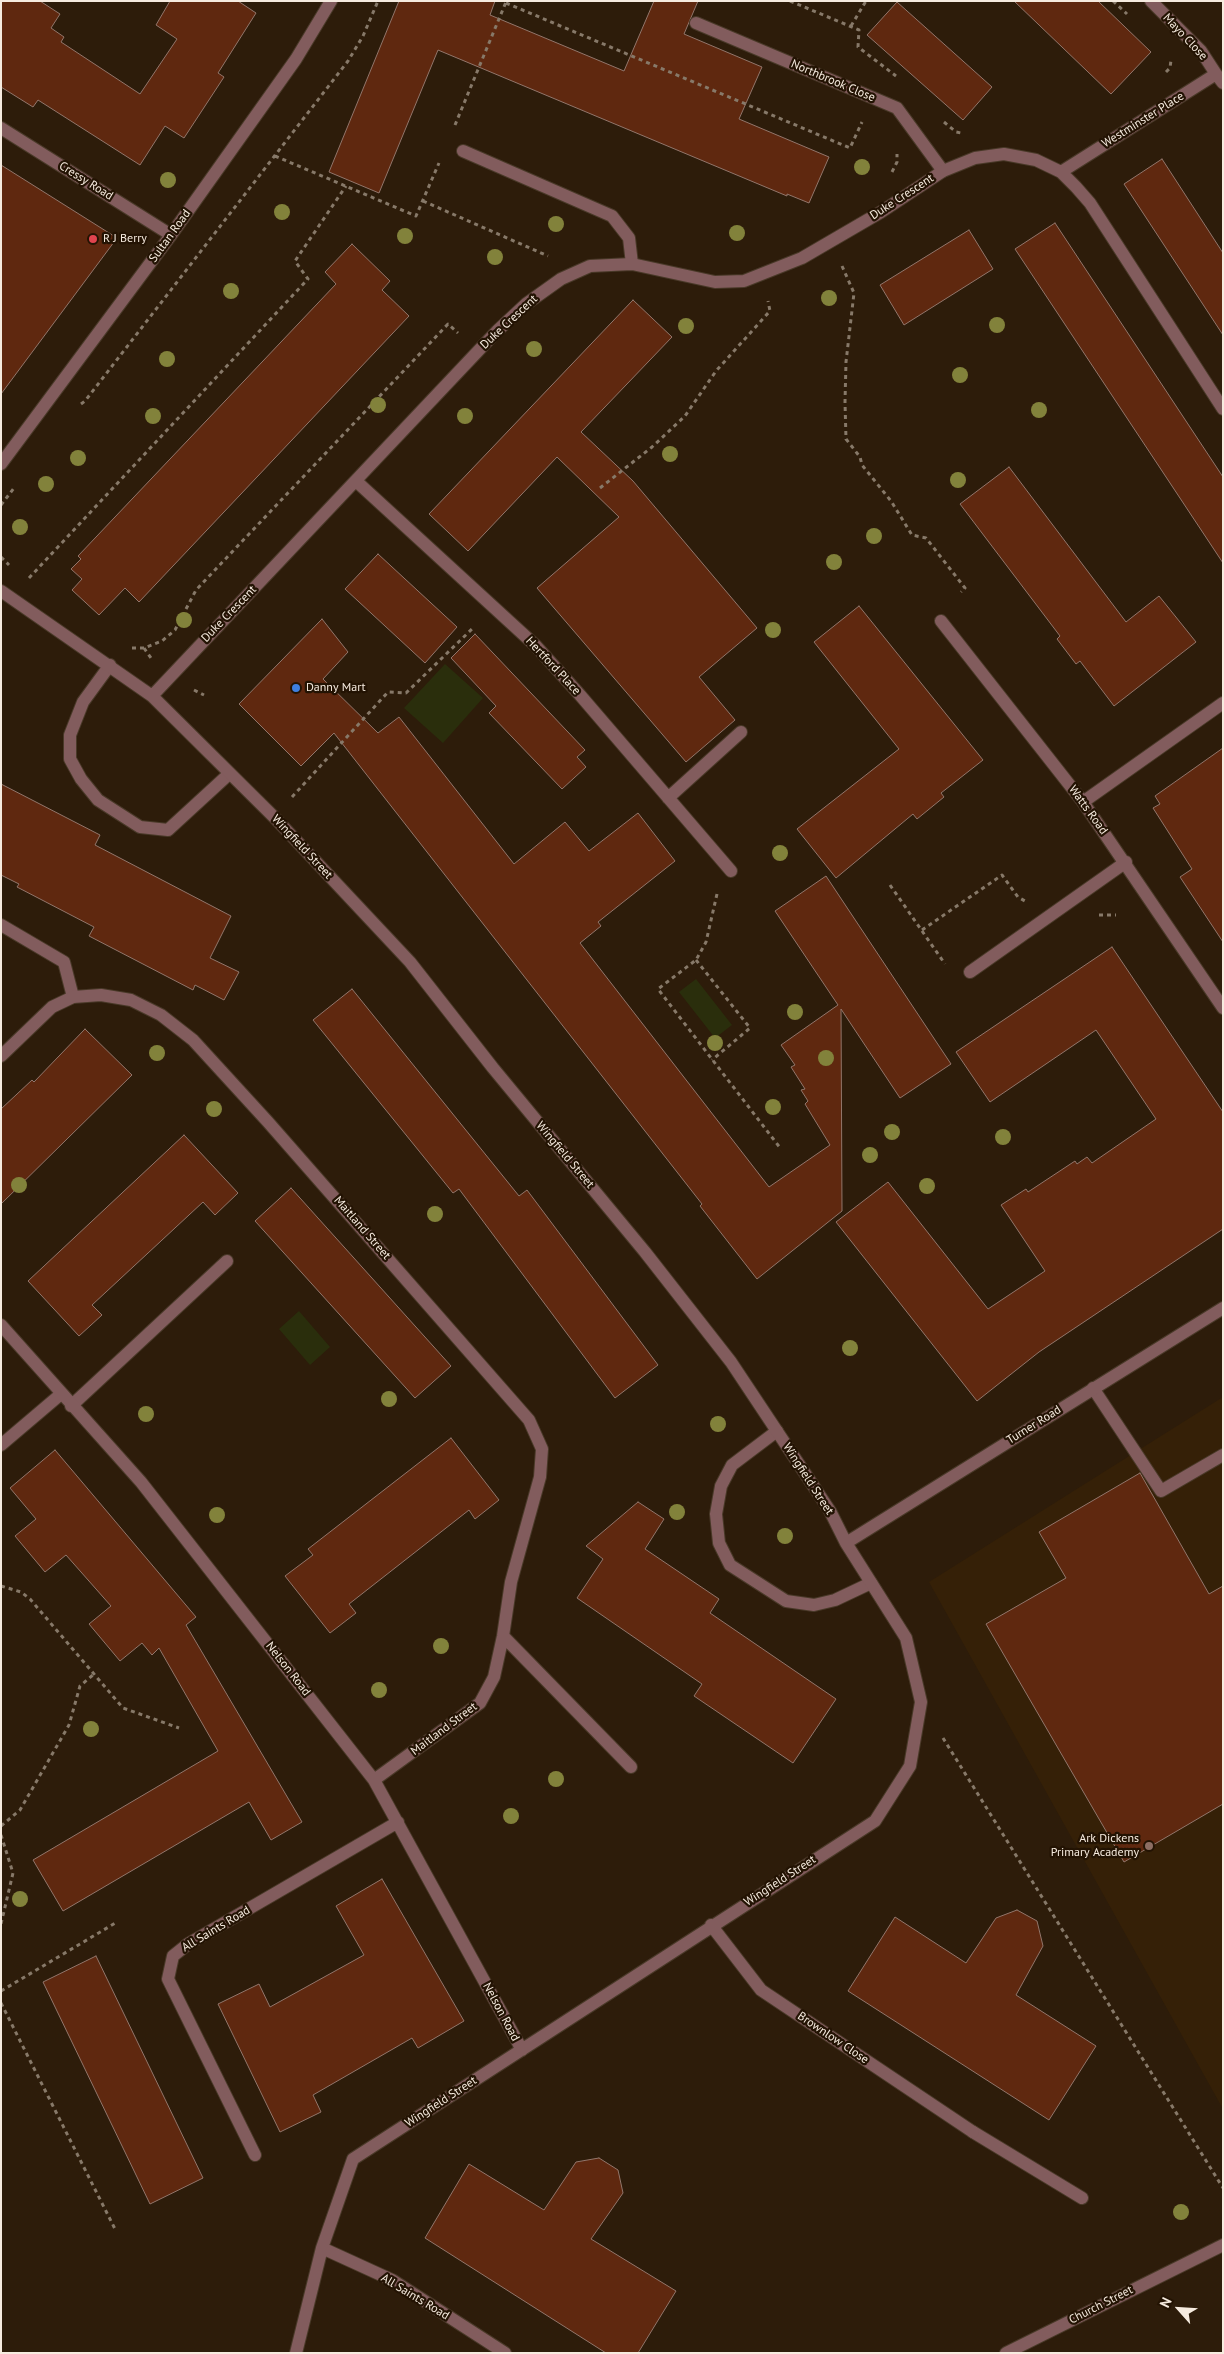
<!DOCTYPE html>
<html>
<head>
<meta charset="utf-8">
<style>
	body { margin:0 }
	#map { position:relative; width:1224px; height:2354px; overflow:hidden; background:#2d1c0a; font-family:"PT Sans",sans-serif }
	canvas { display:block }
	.frame { position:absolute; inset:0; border:2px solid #f6ebdf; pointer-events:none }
	.north { position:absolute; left:1154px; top:2284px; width:50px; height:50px; -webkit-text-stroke:4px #231303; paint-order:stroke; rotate:296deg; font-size:14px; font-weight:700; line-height:20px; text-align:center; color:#f6ebdf }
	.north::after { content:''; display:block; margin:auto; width:18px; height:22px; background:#f6ebdf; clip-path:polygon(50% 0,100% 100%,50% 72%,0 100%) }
</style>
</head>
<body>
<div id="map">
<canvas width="1224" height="2354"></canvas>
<div class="frame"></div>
<div class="north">N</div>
</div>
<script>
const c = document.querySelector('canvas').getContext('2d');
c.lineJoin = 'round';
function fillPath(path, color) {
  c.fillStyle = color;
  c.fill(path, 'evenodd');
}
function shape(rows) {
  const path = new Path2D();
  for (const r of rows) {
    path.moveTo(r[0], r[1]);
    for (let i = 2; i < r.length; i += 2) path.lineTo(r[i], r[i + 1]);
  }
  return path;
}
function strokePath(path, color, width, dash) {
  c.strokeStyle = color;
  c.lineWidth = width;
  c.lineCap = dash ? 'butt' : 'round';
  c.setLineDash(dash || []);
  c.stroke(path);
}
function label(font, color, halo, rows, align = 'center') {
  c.font = font + ' "PT Sans",sans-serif';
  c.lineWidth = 4.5;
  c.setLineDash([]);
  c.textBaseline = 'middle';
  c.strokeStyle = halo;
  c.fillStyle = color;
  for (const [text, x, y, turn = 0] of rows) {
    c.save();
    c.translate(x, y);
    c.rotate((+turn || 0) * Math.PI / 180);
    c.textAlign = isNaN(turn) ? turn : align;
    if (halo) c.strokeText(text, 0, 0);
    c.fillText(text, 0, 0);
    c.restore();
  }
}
fillPath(shape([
	[1223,1397,1223,2109,929,1582]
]), '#352007');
fillPath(shape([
	[445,664,483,698,443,743,404,708],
	[696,979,732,1025,715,1038,679,992],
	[299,1311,330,1347,310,1365,279,1329]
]), '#2a2e0c');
const building = shape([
	[1,1,40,1,60,14,51,28,64,37,61,42,140,94,177,39,156,25,170,1,238,1,256,13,218,73,224,77,184,138,165,126,140,165,38,100,33,107,1,87,1,1],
	[399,1,495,1,490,15,624,71,654,1,698,1,684,34,762,67,739,119,829,157,809,203,787,194,787,196,438,50,379,193,329,172,399,1],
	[1014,1,1098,1,1151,52,1111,94,1014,1],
	[897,2,992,87,963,120,867,35,897,2],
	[1162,159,1223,253,1223,335,1124,184,1162,159],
	[1,165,117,238,1,394,1,165],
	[1055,223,1223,477,1223,563,1015,249,1055,223],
	[969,230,993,269,904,325,880,285,969,230],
	[352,244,390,281,382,290,409,316,139,602,125,588,99,615,72,590,82,579,71,569,81,559,78,556,336,284,325,272,352,244],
	[633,300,672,337,581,432,633,481,757,628,699,677,735,720,686,762,537,588,619,517,557,457,468,551,429,514,633,300],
	[1009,467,1126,622,1159,596,1196,642,1114,706,1080,661,1076,664,1057,639,1060,636,960,504,1009,467],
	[378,554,457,627,425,663,345,589,378,554],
	[859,606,983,760,941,793,944,797,917,819,913,814,836,878,797,829,899,749,814,642,859,606],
	[322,619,348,652,323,679,378,733,399,717,514,864,565,822,589,851,638,813,675,861,598,922,601,926,580,943,769,1187,830,1145,805,1104,808,1101,801,1090,805,1089,791,1067,795,1065,781,1045,838,1005,775,911,826,876,951,1064,900,1098,841,1009,842,1211,757,1279,700,1206,702,1204,334,733,301,766,239,704,322,619],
	[475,634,585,750,577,757,586,767,562,789,489,713,496,706,451,658,475,634],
	[1223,748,1223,942,1180,877,1192,869,1153,808,1160,804,1155,796,1223,748],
	[1,784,100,835,95,845,231,916,210,958,239,972,224,1000,195,985,193,990,89,936,94,927,17,887,19,884,1,875,1,784],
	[1112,947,1223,1112,1223,1229,1039,1352,977,1401,836,1222,888,1182,988,1309,1045,1271,1001,1205,1026,1189,1028,1192,1075,1161,1077,1164,1087,1157,1092,1163,1156,1119,1096,1030,990,1102,956,1052,1112,947],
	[352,989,519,1196,527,1190,658,1365,615,1398,459,1189,453,1193,313,1020,352,989],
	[85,1029,132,1075,1,1204,1,1109,32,1080,34,1082,85,1029],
	[184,1135,238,1193,215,1215,203,1202,92,1305,102,1315,79,1336,28,1281,184,1135],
	[291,1188,451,1366,415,1398,255,1221,291,1188],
	[451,1438,499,1500,475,1519,469,1510,349,1604,356,1613,330,1633,285,1576,313,1555,308,1549,451,1438],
	[55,1450,196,1617,186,1625,302,1822,271,1840,249,1802,63,1911,33,1860,218,1751,159,1648,152,1655,142,1643,120,1661,89,1624,111,1606,66,1555,45,1572,15,1536,36,1519,10,1488,55,1450],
	[1140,1473,1209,1594,1223,1586,1223,1804,1124,1862,986,1624,1066,1578,1039,1532,1140,1473],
	[638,1502,664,1519,645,1549,719,1599,710,1613,836,1699,793,1763,694,1696,702,1684,577,1598,603,1559,586,1546,638,1502],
	[382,1879,464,2021,418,2048,412,2038,313,2095,321,2112,280,2132,218,2004,259,1984,270,2007,364,1955,336,1906,382,1879],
	[1017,1910,1037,1921,1043,1946,1016,1995,1096,2046,1049,2120,848,1991,895,1917,966,1963,996,1918,1017,1910],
	[96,1956,203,2178,150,2204,43,1982,96,1956],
	[599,2158,618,2170,623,2193,591,2239,676,2291,638,2353,606,2353,425,2238,469,2164,544,2210,576,2162,599,2158]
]);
fillPath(building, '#5f280f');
strokePath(building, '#92766b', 1);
const lane = shape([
	[696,23,897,108,943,171],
	[463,151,612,216,629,238,632,264],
	[110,665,83,702,70,735,70,759,81,779,98,800,140,827,168,830,229,774],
	[1,925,64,962,73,997],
	[1093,1388,1161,1491,1223,1455],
	[71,1406,227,1261],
	[777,1431,732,1465,721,1486,716,1514,719,1543,730,1565,786,1601,814,1605,835,1600,871,1583],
	[973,2132,1082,2198]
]);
const street = shape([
	[1151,1,1201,51,1216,74],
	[1,128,171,235],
	[1061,172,1216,74,1223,83],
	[1,464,171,235,296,59,331,1],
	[356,481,536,646,580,695,731,871],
	[1,591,152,696,275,818,410,962,493,1068,645,1252,731,1362,830,1511,846,1543,906,1638,921,1702,910,1766,875,1821,353,2159,322,2248,296,2353],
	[941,621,1083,802,1223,1008],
	[152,696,497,331,526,304,561,279,590,266,632,264,715,282,744,281,802,258,881,212,943,171,975,158,1004,154,1036,160,1061,172,1076,187,1090,203,1223,409],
	[668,798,741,732],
	[1083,802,1223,703],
	[970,972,1126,862],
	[1,1056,52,1007,73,997,101,995,131,1000,161,1015,193,1040,268,1122,529,1420,542,1449,540,1477,511,1582,503,1636,494,1677,480,1703,374,1780],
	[1,1325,141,1482,374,1780,522,2050],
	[1,1445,61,1394],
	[846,1543,1223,1308],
	[503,1636,631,1767],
	[711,1925,761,1990,973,2132],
	[255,2155,168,1979,173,1956,188,1944,398,1822],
	[322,2248,392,2280,505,2353],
	[1006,2353,1223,2245]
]);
strokePath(lane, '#493928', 14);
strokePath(street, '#493928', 14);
strokePath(shape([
	[790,1,859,30,858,47,896,76],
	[1113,1,1127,14],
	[506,3,850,148,862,122],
	[851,26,866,1],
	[1166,72,1170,68,1171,60],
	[944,122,956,132,961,133],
	[455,125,506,2],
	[275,156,416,216,439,163],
	[892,172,897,162,897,154],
	[423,201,548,256],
	[842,266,854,293,846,362,845,402,846,439,860,457,862,465,891,501,912,535,926,538,965,588,961,592],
	[81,404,85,401,348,61,363,36,378,1],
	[600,488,652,447,685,416,716,371,770,311,768,301],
	[1,505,14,488],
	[1,557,9,565],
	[29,578,308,279,295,261,346,186],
	[132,648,144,648,162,641,175,630,196,590,448,324,458,333],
	[144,648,151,658],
	[194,690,204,695],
	[292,797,388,692,406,693,474,627],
	[890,885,945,964],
	[717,894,706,942,696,960,658,989,781,1149],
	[1099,915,1116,915],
	[922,930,1002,875,1018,897,1025,901],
	[696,960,750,1028,712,1060],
	[1,1586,21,1592,30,1599,123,1708,179,1728],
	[943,1738,1223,2188],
	[1,1826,20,1810,69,1725,80,1686,94,1674],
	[1,1835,13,1873,1,1924],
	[1,1991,117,1922],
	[1,2003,115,2229]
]), '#877969', 3, [4, 4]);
strokePath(lane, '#825c5d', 12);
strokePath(street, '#825c5d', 12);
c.fillStyle = '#82823b';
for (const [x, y] of [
	[862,167],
	[168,180],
	[282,212],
	[556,224],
	[737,233],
	[405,236],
	[495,257],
	[231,291],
	[829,298],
	[997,325],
	[686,326],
	[534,349],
	[167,359],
	[960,375],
	[378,405],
	[1039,410],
	[153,416],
	[465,416],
	[670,454],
	[78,458],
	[958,480],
	[46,484],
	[20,527],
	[874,536],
	[834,562],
	[184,620],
	[773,630],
	[780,853],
	[795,1012],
	[715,1043],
	[157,1053],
	[826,1058],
	[773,1107],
	[214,1109],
	[892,1132],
	[1003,1137],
	[870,1155],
	[19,1185],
	[927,1186],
	[435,1214],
	[850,1348],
	[389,1399],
	[146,1414],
	[718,1424],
	[677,1512],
	[217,1515],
	[785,1536],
	[441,1646],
	[379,1690],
	[91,1729],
	[556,1779],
	[511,1816],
	[20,1899],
	[1181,2212]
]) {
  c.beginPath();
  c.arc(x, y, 8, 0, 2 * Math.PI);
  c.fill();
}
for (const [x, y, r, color] of [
	[93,239,5,"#e0444e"],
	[296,688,5,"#3f7fe0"],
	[1149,1846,5,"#8d6e63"]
]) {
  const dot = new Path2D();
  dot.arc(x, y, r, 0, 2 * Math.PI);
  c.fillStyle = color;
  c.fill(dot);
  strokePath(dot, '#231303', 2);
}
label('12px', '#f6ebdf', '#231303', [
	["Mayo Close",1185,37,47],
	["Northbrook Close",833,81,23],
	["Westminster Place",1143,120,-32],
	["Cressy Road",86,181,32],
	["Duke Crescent",902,197,-33],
	["Sultan Road",170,236,-54],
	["Duke Crescent",509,322,-43],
	["Duke Crescent",229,614,-46],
	["Hertford Place",553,666,47],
	["Watts Road",1088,810,54],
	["Wingfield Street",302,847,47],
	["Wingfield Street",565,1155,50],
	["Maitland Street",362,1228,49],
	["Turner Road",1034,1425,-32],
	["Wingfield Street",808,1479,57],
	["Nelson Road",288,1669,52],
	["Maitland Street",444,1729,-37],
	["Wingfield Street",780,1881,-33],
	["All Saints Road",216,1929,-31],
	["Nelson Road",501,2012,62],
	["Brownlow Close",833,2038,34],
	["Wingfield Street",441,2102,-33],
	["All Saints Road",415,2297,31],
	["Church Street",1101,2305,-27]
]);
label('12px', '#f6ebdf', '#231303', [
	["R J Berry",103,239],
	["Danny Mart",306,688],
	["Ark Dickens",1139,1839,"right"],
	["Primary Academy",1139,1853,"right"]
], 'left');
</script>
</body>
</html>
